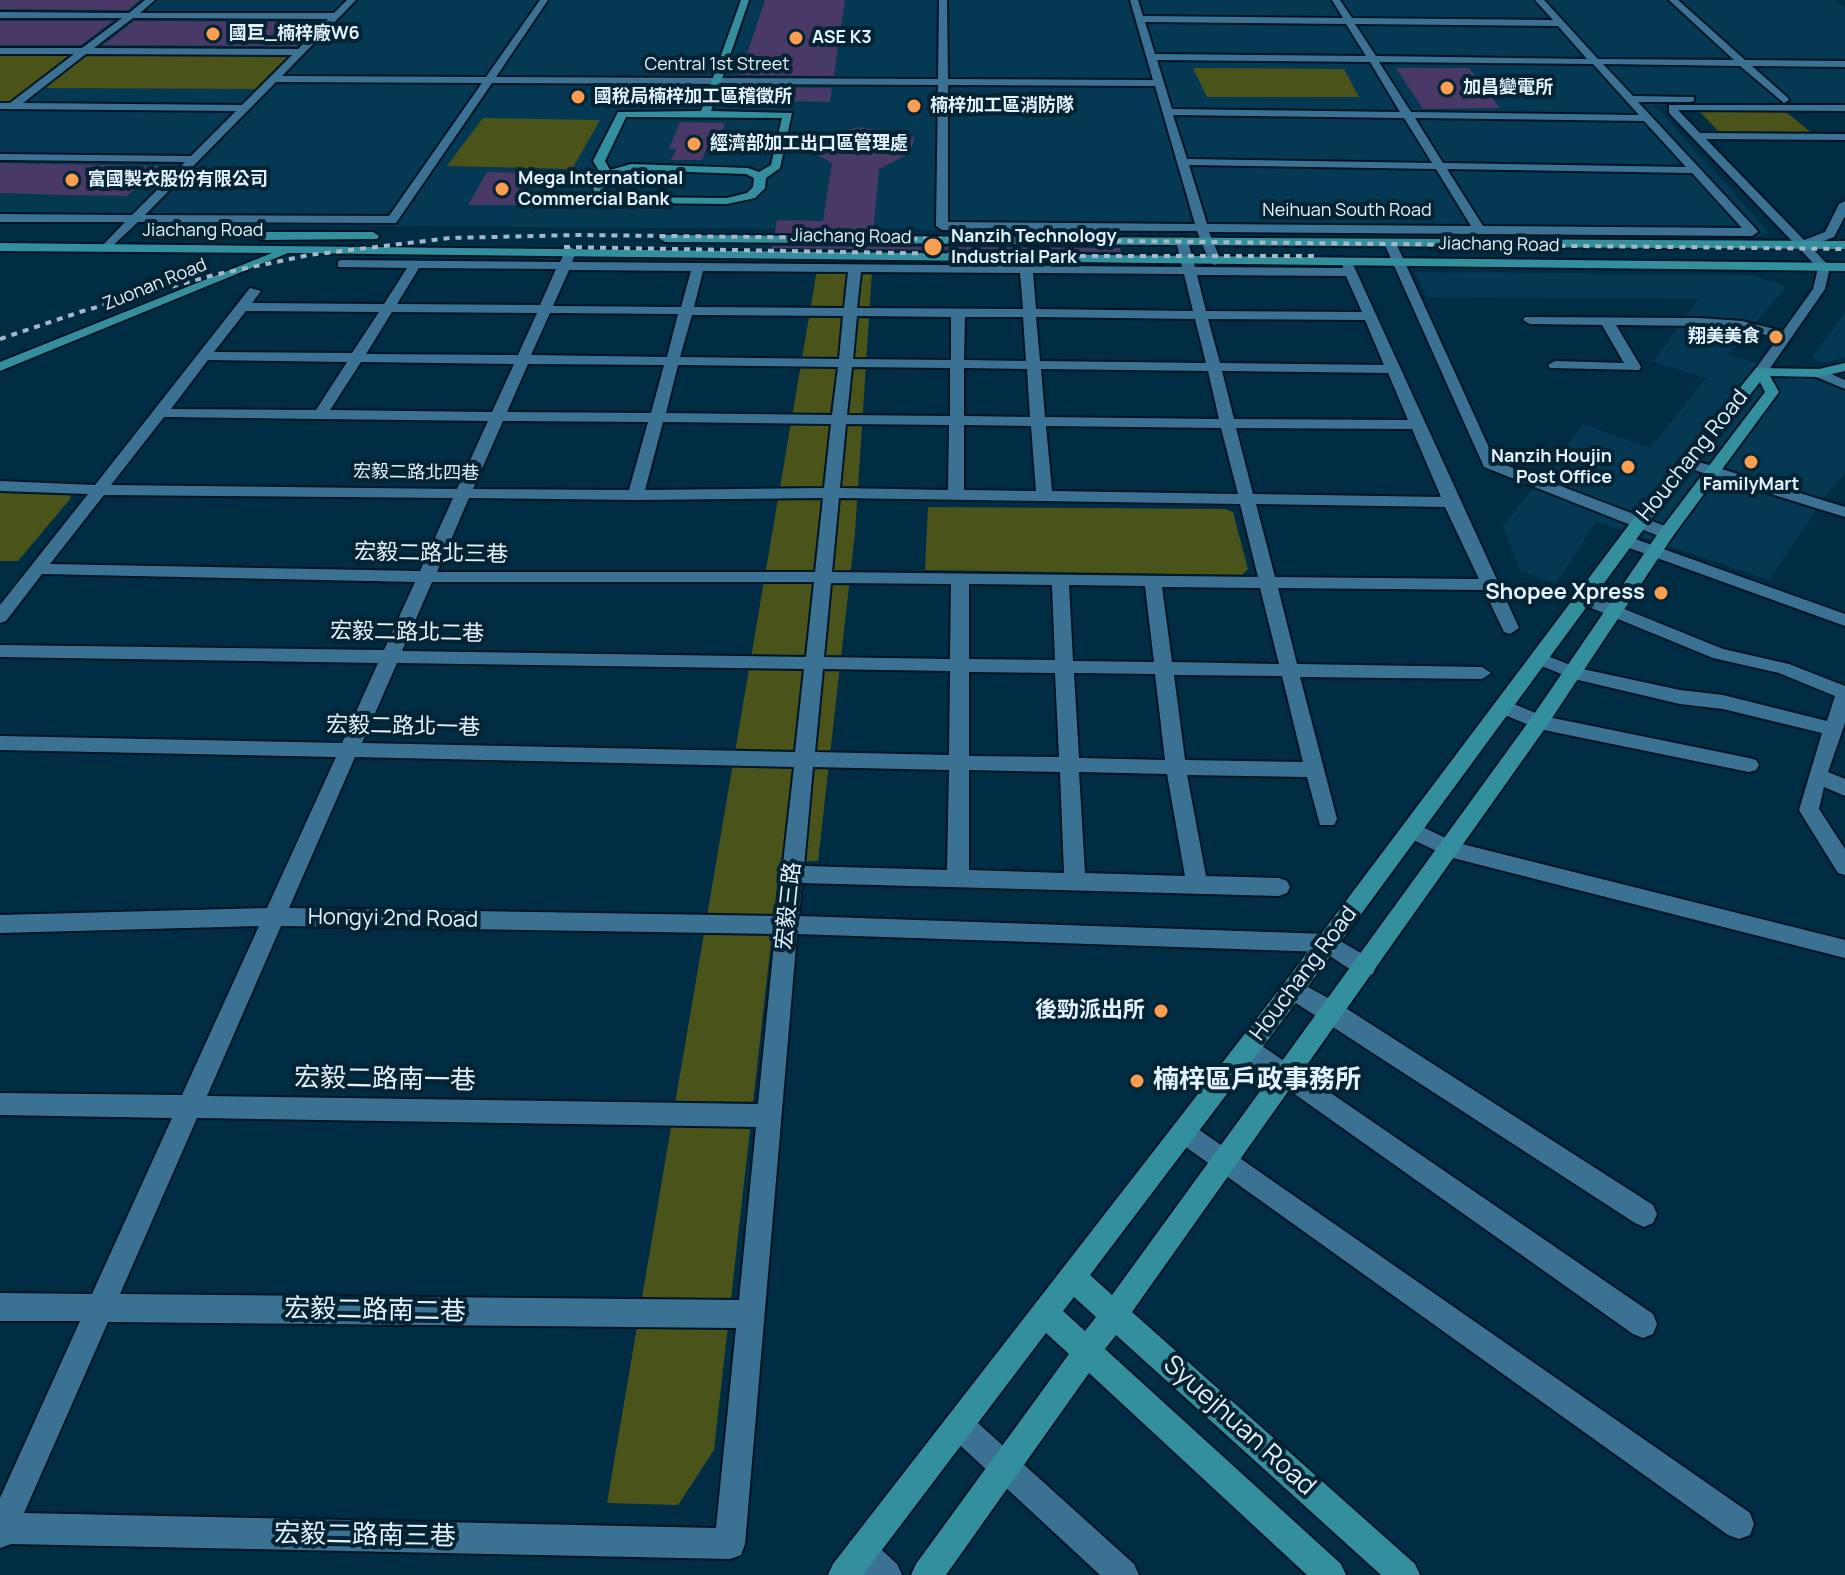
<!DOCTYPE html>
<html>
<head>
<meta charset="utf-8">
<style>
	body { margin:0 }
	canvas { display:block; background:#002d44 }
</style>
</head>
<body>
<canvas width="1845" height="1575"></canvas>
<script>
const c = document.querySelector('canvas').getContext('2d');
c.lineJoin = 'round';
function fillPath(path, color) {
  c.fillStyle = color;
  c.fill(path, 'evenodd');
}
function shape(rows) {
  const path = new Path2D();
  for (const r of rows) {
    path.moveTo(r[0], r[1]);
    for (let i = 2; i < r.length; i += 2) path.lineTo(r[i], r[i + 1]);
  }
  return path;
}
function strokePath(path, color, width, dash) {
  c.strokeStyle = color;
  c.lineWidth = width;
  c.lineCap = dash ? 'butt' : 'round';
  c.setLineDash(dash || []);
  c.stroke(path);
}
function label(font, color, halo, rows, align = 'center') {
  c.font = font + ' Manrope,"Noto Sans TC",sans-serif';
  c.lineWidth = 8;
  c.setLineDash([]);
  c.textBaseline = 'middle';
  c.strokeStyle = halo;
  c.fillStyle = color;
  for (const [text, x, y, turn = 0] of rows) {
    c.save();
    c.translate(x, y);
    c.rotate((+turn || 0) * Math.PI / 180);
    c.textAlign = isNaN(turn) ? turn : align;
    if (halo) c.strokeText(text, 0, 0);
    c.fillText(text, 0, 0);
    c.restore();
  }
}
fillPath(shape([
	[0,0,1833,0,1845,8,1845,105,1655,105,1769,233,1762,236,0,223],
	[1415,272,1751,275,1787,286,1728,355,1819,381,1845,376,1845,473,1826,495,1769,580,1596,521,1556,584,1520,570,1503,526,1583,424,1650,448,1706,378,1653,362,1698,299,1427,297],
	[1845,313,1845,358,1820,363,1813,356]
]), '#053953');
fillPath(shape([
	[0,51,300,52,263,89,36,88,12,106,0,106],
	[1193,68,1344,69,1359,97,1207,97],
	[1698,110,1785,111,1814,135,1720,133],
	[483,118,600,120,572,169,447,166],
	[817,270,872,271,855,533,818,861,780,862,714,1450,678,1505,607,1503],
	[0,486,68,492,71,498,18,561,0,561],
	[928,507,1225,509,1233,512,1248,569,1242,575,925,570]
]), '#4a5319');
fillPath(shape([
	[0,0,140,0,128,10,0,9],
	[765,0,845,0,834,76,740,75],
	[0,21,113,21,81,45,0,45],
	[134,21,321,22,297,46,103,45],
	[1396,68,1469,68,1500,108,1423,109],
	[747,87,832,88,830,102,744,100],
	[680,122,725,123,715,150,706,150,702,160,671,160,676,149,669,149],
	[859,127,915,137,909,154,879,169,873,233,775,233,777,220,823,221,832,163,815,154,808,145,822,137],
	[0,163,159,166,127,196,64,195,0,193],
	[487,172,535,173,517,205,468,205],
	[772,246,1120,248,1121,252,771,248]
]), '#483967');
const street = shape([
	[145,0,155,0,140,13,334,13,347,0,356,0,282,76,486,77,540,0,548,0,496,77,938,79,939,0,947,0,948,79,1153,80,1130,0,1138,0,1143,16,1343,18,1332,0,1340,0,1352,18,1553,20,1535,0,1544,0,1598,59,1734,60,1669,0,1678,0,1745,60,1845,61,1845,67,1752,66,1788,98,1789,100,1784,103,1740,66,1603,64,1633,96,1694,97,1694,101,1690,102,1638,102,1756,229,1758,232,1752,236,1209,232,1221,261,1215,265,1209,261,1197,231,942,230,936,226,938,85,492,83,396,223,138,222,106,252,100,248,125,222,0,222,0,214,132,215,185,162,0,160,0,154,191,156,236,111,0,109,0,103,10,103,74,54,0,54,0,48,82,48,122,18,0,18,0,12,129,13,145,0],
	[133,18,328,19,298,49,94,48,133,18],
	[1145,22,1346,24,1366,56,1155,54,1145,22],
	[1355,24,1558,26,1587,59,1376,56,1355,24],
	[86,54,292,55,242,105,23,103,86,54],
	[1157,60,1370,62,1400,112,1172,109,1157,60],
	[1379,62,1593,64,1639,115,1411,112,1379,62],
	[276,82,482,83,389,216,145,215,276,82],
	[948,85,1155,86,1195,224,948,222,948,85],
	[1173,115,1404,118,1432,163,1187,159,1173,115],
	[1415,118,1644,121,1686,167,1443,163,1415,118],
	[1189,165,1436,169,1471,226,1207,224,1189,165],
	[1447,169,1692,173,1742,228,1483,226,1447,169],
	[1669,105,1845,105,1845,111,1678,110,1700,133,1845,134,1845,140,1706,139,1804,240,1825,232,1839,204,1845,201,1845,216,1834,237,1810,246,1830,267,1825,289,1766,374,1754,371,1778,338,1742,329,1699,326,1616,325,1641,367,1639,370,1550,368,1548,365,1555,361,1624,363,1602,325,1530,324,1523,320,1525,317,1699,318,1742,321,1783,331,1813,289,1818,268,1669,113,1669,105],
	[1182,237,1188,241,1195,267,1343,268,1343,260,1351,260,1519,628,1510,634,1504,632,1484,590,1278,588,1297,664,1482,667,1491,673,1482,679,1300,677,1337,819,1334,825,1320,825,1307,777,1187,775,1206,876,1279,878,1287,881,1290,887,1287,893,1279,896,802,883,799,916,1328,934,1373,960,1376,967,1373,974,1365,977,1357,974,1324,952,797,934,745,1544,741,1555,730,1559,11,1544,0,1548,0,1498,80,1321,0,1321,0,1293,92,1294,172,1118,0,1115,0,1093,182,1095,259,926,0,933,0,915,267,908,336,757,0,750,0,736,342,743,378,663,0,657,0,645,384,650,415,582,42,574,6,621,0,623,0,605,88,494,0,491,0,481,95,485,250,288,261,291,252,303,384,304,407,268,338,267,338,261,342,260,560,262,567,248,571,247,577,251,572,262,1182,267,1176,241,1182,237],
	[419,268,556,269,540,305,397,304,419,268],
	[569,270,691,271,681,307,553,306,569,270],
	[703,271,848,272,844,308,694,307,703,271],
	[861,272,1020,273,1023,309,857,308,861,272],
	[1033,273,1184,274,1193,311,1036,309,1033,273],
	[1197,275,1346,276,1362,312,1206,311,1197,275],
	[246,311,379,312,352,353,214,352,246,311],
	[392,312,537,313,518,355,366,354,392,312],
	[550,313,678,314,667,357,531,355,550,313],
	[692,315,843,316,839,359,680,357,692,315],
	[857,316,951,317,951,360,853,359,857,316],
	[965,317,1023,317,1026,361,964,360,965,317],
	[1036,317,1195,319,1206,363,1040,361,1036,317],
	[1208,319,1365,320,1384,365,1220,363,1208,319],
	[208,360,347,362,316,410,171,409,208,360],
	[361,362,514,364,492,412,330,410,361,362],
	[528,364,664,365,651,413,507,412,528,364],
	[678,365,838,367,832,415,666,413,678,365],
	[852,367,950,368,950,416,847,415,852,367],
	[964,368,1027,369,1030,417,964,416,964,368],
	[1041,369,1208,371,1219,419,1045,417,1041,369],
	[1222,371,1388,373,1408,420,1234,419,1222,371],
	[164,417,320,419,488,421,457,489,111,485,164,417],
	[503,421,648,422,629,490,473,489,503,421],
	[663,422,831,424,824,488,645,490,663,422],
	[846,424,949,425,948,490,840,488,846,424],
	[964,425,1031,426,1036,491,964,490,964,425],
	[1046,426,1221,428,1238,494,1052,491,1046,426],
	[1236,428,1412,429,1441,497,1253,494,1236,428],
	[104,495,453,498,420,571,50,564,104,495],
	[469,498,636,500,823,498,815,572,437,572,469,498],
	[839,498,1240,504,1258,577,832,572,839,498],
	[1256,504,1445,507,1479,579,1275,577,1256,504],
	[432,582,814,582,806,657,402,651,432,582],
	[831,583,951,584,950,659,824,657,831,583],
	[969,584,1052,585,1055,660,969,659,969,584],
	[1069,585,1145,586,1154,662,1073,661,1069,585],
	[1162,587,1260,588,1279,664,1172,662,1162,587],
	[397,663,804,669,795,752,362,743,397,663],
	[823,669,950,671,949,755,815,752,823,669],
	[969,672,1055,673,1059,757,969,756,969,672],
	[1074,673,1155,674,1165,760,1079,758,1074,673],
	[1174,675,1282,676,1303,762,1185,760,1174,675],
	[355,757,794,767,777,916,289,908,355,757],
	[813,767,949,770,947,870,804,866,813,767],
	[969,770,1060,772,1064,873,969,870,969,770],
	[1079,772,1167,774,1185,876,1085,873,1079,772],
	[281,926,775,934,758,1104,207,1096,281,926],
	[197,1118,756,1127,739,1300,120,1294,197,1118],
	[108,1322,736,1328,716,1528,24,1513,108,1322],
	[1390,239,1396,243,1495,461,1673,529,1673,537,1661,537,1484,467,1384,243,1390,239],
	[1819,369,1845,380,1845,389,1814,376,1814,370,1819,369],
	[1686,458,1845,507,1845,517,1681,466,1678,463,1686,458],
	[1627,536,1845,614,1845,626,1621,545,1619,541,1621,537,1627,536],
	[1585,593,1723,649,1789,664,1845,686,1845,723,1828,772,1845,779,1845,796,1824,787,1819,809,1845,849,1845,875,1838,873,1799,810,1822,733,1723,709,1680,704,1574,679,1534,663,1531,659,1540,653,1578,668,1680,690,1723,695,1827,721,1835,696,1779,673,1713,658,1579,603,1576,599,1579,595,1585,593],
	[1504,700,1543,716,1749,758,1756,760,1759,765,1756,770,1749,772,1539,729,1497,712,1495,707,1497,702,1504,700],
	[1412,822,1454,842,1845,940,1845,958,1449,857,1405,836,1402,830,1405,824,1412,822],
	[1293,979,1341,1005,1653,1205,1657,1214,1653,1223,1644,1227,1635,1223,1285,996,1282,989,1285,982,1293,979],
	[1249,1037,1653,1314,1657,1324,1653,1334,1643,1338,1633,1334,1241,1056,1237,1048,1241,1040,1249,1037],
	[1185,1120,1750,1513,1754,1524,1750,1535,1739,1539,1728,1535,1176,1140,1173,1132,1176,1124,1185,1120],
	[959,1410,969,1415,1134,1564,1139,1575,1100,1575,949,1435,944,1425,949,1415,959,1410],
	[861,1537,872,1541,897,1564,902,1575,863,1575,850,1563,846,1552,850,1541,861,1537]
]);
const secondary = shape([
	[741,0,749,0,711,111,792,113,780,168,766,178,765,188,755,198,727,204,628,203,598,196,593,189,601,174,593,161,618,112,701,111,741,0],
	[626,117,782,118,771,165,759,172,748,168,631,164,610,170,605,161,626,117],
	[632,170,746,174,754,178,753,187,747,193,727,198,628,197,606,192,611,176,632,170],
	[373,232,379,236,377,239,261,240,255,236,261,232,373,232],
	[661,235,1845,241,1845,249,665,242,659,238,661,235],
	[0,243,1845,263,1845,271,288,253,0,371,0,362,272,253,0,251,0,243],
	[1845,363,1845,371,1819,377,1770,376,1779,392,1673,536,1546,727,1132,1312,1415,1564,1420,1575,1381,1575,1116,1335,1105,1349,1341,1564,1346,1575,1307,1575,1089,1373,946,1575,911,1575,916,1564,1069,1354,1046,1333,863,1575,828,1575,833,1564,1285,982,1634,518,1756,368,1819,369,1845,363],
	[1760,382,1765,392,1661,529,1532,717,1112,1295,1090,1275,1301,996,1646,526,1760,382],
	[1074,1297,1096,1317,1085,1331,1063,1311,1074,1297]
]);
strokePath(street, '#001424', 4);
strokePath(secondary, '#001424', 4);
fillPath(street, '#3b7293');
fillPath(secondary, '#338f9d');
strokePath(shape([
	[564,247,1068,256,1320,256],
	[0,339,83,311,214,275,309,255,450,238,577,235,1845,249]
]), '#a1b9c8', 4, [6, 6]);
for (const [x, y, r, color] of [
	[213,34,8,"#fb9e51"],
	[796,38,8,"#fb9e51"],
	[1447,88,8,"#fb9e51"],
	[578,97,8,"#fb9e51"],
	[914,106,8,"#fb9e51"],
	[694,144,8,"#fb9e51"],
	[72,180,8,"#fb9e51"],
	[502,189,8,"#fb9e51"],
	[933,247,10,"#fb9e51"],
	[1776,337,8,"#fb9e51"],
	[1751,462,8,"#fb9e51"],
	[1628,467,8,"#fb9e51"],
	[1661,593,8,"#fb9e51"],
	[1161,1011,8,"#fb9e51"],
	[1137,1081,8,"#fb9e51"]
]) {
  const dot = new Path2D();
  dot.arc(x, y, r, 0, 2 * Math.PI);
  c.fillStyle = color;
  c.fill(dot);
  strokePath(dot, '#052333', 3);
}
label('bold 18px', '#e2f2fe', '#052333', [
	["國巨_楠梓廠W6",229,34],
	["ASE K3",812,38],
	["加昌變電所",1463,88],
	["國稅局楠梓加工區稽徵所",594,97],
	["楠梓加工區消防隊",930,106],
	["經濟部加工出口區管理處",710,144],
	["Mega International",518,179],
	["Commercial Bank",518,200],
	["富國製衣股份有限公司",88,180],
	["Nanzih Technology",951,237],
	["Industrial Park",951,258],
	["翔美美食",1760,337,"right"],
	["Nanzih Houjin",1612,457,"right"],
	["Post Office",1612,478,"right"],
	["FamilyMart",1751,485,"center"]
], 'left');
label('18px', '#e2f2fe', '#052333', [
	["Central 1st Street",717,65],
	["Neihuan South Road",1347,211],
	["Jiachang Road",203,231],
	["Jiachang Road",851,237,1],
	["Jiachang Road",1499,245,1],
	["Zuonan Road",155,285,-22],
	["宏毅二路北四巷",416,473,1]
]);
label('22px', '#e2f2fe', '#052333', [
	["Houchang Road",1693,456,-51],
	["宏毅二路北三巷",431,554,1],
	["宏毅二路北二巷",407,633,1],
	["宏毅二路北一巷",403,727,1],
	["宏毅三路",789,906,-84],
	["Hongyi 2nd Road",393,919,1],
	["Houchang Road",1304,974,-53]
]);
label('bold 22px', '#e2f2fe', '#052333', [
	["Shopee Xpress",1645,593],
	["後勁派出所",1145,1011]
], 'right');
label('26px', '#e2f2fe', '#052333', [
	["宏毅二路南一巷",385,1080,1],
	["宏毅二路南二巷",375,1311,1],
	["Syuejhuan Road",1239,1426,42],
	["宏毅二路南三巷",365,1536,1]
]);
label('bold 26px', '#e2f2fe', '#052333', [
	["楠梓區戶政事務所",1153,1081]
], 'left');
</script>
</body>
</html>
